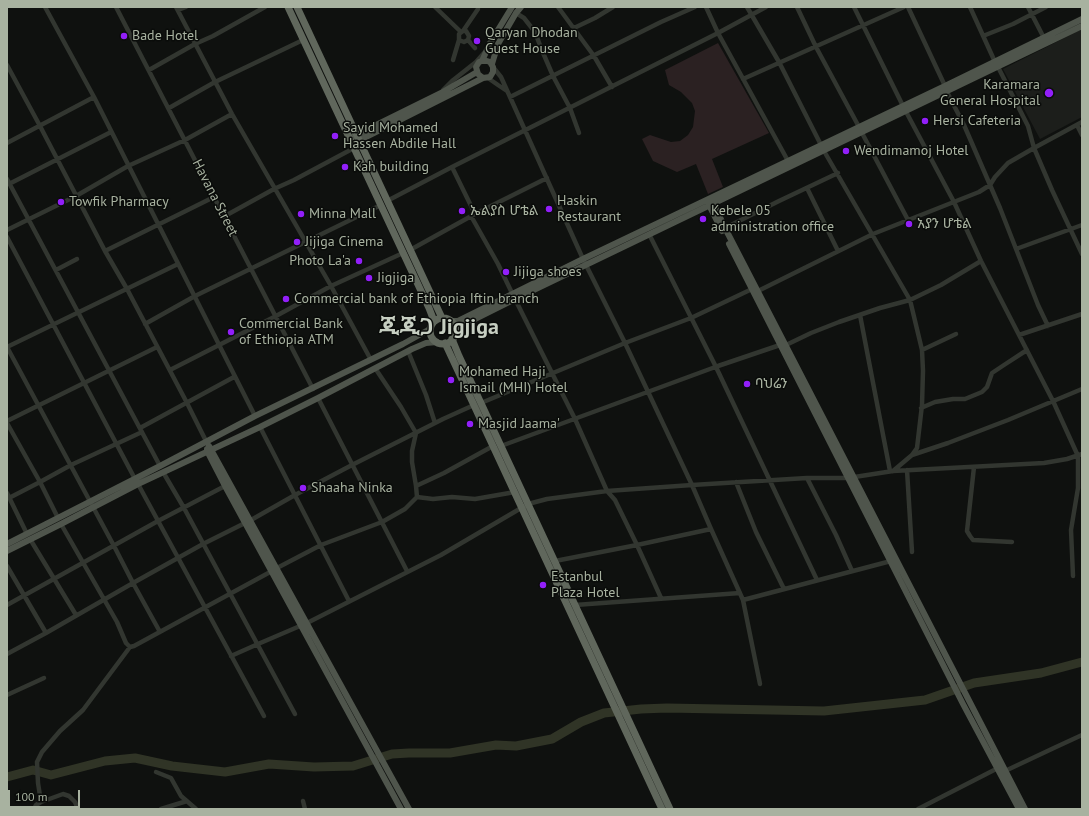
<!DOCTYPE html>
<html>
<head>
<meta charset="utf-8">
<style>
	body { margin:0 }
	#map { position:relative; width:1089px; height:816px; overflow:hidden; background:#0f110f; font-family:"PT Sans",sans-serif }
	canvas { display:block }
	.frame { position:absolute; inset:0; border:8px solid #a8b2a0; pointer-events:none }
	.scale { position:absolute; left:8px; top:790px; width:72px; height:18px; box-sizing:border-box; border:2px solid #a8b2a0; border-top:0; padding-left:5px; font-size:12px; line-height:14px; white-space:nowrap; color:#a8b2a0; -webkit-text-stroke:3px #0a0c0a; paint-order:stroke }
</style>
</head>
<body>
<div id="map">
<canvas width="1089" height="816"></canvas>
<div class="frame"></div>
<div class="scale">100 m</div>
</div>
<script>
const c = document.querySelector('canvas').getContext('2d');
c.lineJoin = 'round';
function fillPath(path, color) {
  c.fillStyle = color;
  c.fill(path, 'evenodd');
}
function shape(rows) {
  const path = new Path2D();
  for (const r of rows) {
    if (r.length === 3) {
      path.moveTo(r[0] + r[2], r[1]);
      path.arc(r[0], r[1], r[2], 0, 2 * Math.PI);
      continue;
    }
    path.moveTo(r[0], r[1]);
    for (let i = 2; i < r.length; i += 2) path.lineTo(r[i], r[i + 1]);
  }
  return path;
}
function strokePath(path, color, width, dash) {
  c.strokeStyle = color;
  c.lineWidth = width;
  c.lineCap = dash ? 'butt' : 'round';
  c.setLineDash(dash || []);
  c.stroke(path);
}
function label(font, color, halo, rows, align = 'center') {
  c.font = font + ' "PT Sans","Noto Sans Ethiopic",sans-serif';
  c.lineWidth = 3;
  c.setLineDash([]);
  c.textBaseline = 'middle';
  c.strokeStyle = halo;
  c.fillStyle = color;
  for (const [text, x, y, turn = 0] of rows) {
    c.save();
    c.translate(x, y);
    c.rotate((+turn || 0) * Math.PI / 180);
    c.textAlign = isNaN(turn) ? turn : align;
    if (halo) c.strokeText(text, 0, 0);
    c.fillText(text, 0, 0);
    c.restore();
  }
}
fillPath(shape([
	[1082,29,1082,117,1040,139,1003,69]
]), '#1c1e1b');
fillPath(shape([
	[718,43,769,133,712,159,723,187,708,194,696,164,677,172,653,161,642,139,650,135,671,142,680,141,688,135,693,127,695,111,692,103,681,92,669,85,665,70]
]), '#2b2122');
strokePath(shape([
	[7,777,33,770,51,775,105,761,135,758,172,766,225,772,269,764,314,767,353,766,392,754,409,753,450,753,496,745,516,746,552,739,581,722,604,713,641,709,667,708,824,711,925,700,974,683,1041,673,1082,662]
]), '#303426', 9);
strokePath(shape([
	[45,7,94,97,255,416],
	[116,7,313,389],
	[176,7,232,114,331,286,371,360],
	[435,7,461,32],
	[558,7,594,56,612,87],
	[706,7,718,33,788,161],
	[747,7,779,62,821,145],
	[797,7,816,47,859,127],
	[854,7,903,106,954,202,981,261,1053,401,1078,456,1078,488,1071,530,1073,576],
	[908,7,945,86],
	[970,7,995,62],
	[1028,7,1045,40],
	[178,10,186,7],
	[516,13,524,18,535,32,541,48,553,76,570,108,579,133],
	[574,28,595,18,613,7],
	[463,31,466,31,469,36,468,40,464,42,459,40,459,34,463,31,478,9],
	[983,36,1013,24,1046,7],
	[468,40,475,48],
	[453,60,459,40],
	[7,65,40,126,105,251,127,289,187,403,206,441],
	[493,67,501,77,583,259,625,343,692,485,711,529,743,600,760,684],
	[998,67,1028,126,1034,148,1052,190,1082,254],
	[149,70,195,44,213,36,265,7],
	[488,78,498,85,507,91],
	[743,79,904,7],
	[443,90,452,81,476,62,484,53],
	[947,92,964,125,1000,208,1038,305,1048,326],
	[510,97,661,22,695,7],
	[169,108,215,82,303,40],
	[1077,125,1082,135],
	[862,133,908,220],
	[7,143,94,97],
	[824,151,910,300,922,350,923,371,922,405,917,448,912,455,893,471],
	[452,167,475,214],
	[7,179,160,466],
	[9,184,111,132],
	[807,188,838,251],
	[387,201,452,167,718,33,766,7],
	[225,216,274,189,294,180,354,148],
	[471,216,498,264,512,293],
	[725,228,779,201,838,173],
	[7,230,76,196,128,166,185,140,232,114],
	[649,234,716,367,817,580],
	[7,237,135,479],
	[1016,249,1082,225],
	[410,250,475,214,547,178],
	[105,251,214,197],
	[56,270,77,259],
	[758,291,873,234,979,192,990,185,995,177,1008,163,1034,148,1082,122],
	[515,299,575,419,607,491,615,500,637,545,661,598],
	[860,315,890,471],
	[145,324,195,296,381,205],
	[1019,335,1082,314],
	[7,347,114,546,133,583,160,632],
	[7,347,178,264],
	[922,350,956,334],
	[408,351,426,395,435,423],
	[170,370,276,316,331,286,403,253],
	[318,398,407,571],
	[481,403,625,343,691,318,752,289],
	[921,408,935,402,953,399,965,399,982,392,987,387,992,373,1004,365,1027,350],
	[7,421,157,347],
	[7,423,40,482,58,518],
	[260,427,349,601],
	[140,428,234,377],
	[501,446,718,366,780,345,786,345,811,333,839,322,880,308,910,300,941,285,981,261],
	[912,455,948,443,1008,420,1082,389],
	[974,467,967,531,970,536,973,540,1012,542],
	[907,470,912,552],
	[163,472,184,508,295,714],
	[807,478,836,535,852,571],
	[736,482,756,532,784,589],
	[138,484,264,716],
	[416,486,444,473,493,446],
	[7,493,27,534],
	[417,497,433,499,452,497,475,499,515,492],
	[9,498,40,482,71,465,142,432],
	[251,520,295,495,352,465,443,419,474,405],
	[61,524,117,622,126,643,130,647],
	[30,539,76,615],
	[555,561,637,545,711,529],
	[7,566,46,633],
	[277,568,321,545,382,522,405,509,417,497,416,486,412,462,412,451,416,433,401,407,375,368],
	[743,600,891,561],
	[7,605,158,521,225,486],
	[575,605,740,593],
	[7,654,46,633,133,583,203,544,245,523],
	[231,656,258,644,307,623,441,555,528,504,547,499,607,491,692,485,807,478,848,478,893,471,1044,463,1067,459,1082,454],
	[7,695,44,678],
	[1005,771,1056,747,1082,735],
	[156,772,171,778,181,796,196,809],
	[303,801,305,809],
	[41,802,38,783,37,762,42,752,60,731,83,710,130,647,134,646,272,571],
	[34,809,36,805,41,802,63,794,69,796,75,802,78,809],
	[161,809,187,801],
	[918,809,1000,767]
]), '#323630', 4.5);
strokePath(shape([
	[482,61,490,43,512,7],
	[492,64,498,44,516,13,521,7],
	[354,136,441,93,477,72],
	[352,144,483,78,490,77,493,72,493,67,490,62,487,61,482,61,479,62,476,67,478,74,483,78],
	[712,200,725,228,1025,809],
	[708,203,722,231],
	[729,244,963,704,1019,809],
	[451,321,458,321,583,259,945,86,1082,19],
	[455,334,461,326,515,299,1082,26],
	[209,446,409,809],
	[207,449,207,451,225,486,401,809],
	[7,544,160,466,255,416,403,344,430,329],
	[7,551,61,524,138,484,260,427,318,398,412,349,426,343,437,342]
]), '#4f554c', 6);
strokePath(shape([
	[288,7,429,308,434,321],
	[297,7,442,318],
	[443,331,13],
	[452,339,459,356,670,809],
	[445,343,662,809]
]), '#60675c', 7);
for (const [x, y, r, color] of [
	[124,36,4,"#921ff9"],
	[477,41,4,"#921ff9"],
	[1049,93,5,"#921ff9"],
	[925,121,4,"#921ff9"],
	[335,136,4,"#921ff9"],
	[846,151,4,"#921ff9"],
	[345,167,4,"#921ff9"],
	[61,202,4,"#921ff9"],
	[549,209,4,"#921ff9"],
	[462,211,4,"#921ff9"],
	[301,214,4,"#921ff9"],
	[703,219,4,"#921ff9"],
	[909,224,4,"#921ff9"],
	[297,242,4,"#921ff9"],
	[359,261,4,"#921ff9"],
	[506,272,4,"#921ff9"],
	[369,278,4,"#921ff9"],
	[286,299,4,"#921ff9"],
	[231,332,4,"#921ff9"],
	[451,380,4,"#921ff9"],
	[747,384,4,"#921ff9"],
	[470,424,4,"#921ff9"],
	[303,488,4,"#921ff9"],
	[543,585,4,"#921ff9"]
]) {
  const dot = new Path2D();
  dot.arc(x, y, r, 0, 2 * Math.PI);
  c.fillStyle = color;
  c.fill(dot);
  strokePath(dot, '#0a0c0a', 1.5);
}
label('14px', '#a8b2a0', '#0a0c0a', [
	["Qaryan Dhodan",485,33],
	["Guest House",485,49],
	["Bade Hotel",132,36],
	["Karamara",1040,85,"right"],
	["General Hospital",1040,101,"right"],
	["Hersi Cafeteria",933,121],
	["Sayid Mohamed",343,128],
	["Hassen Abdile Hall",343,144],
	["Wendimamoj Hotel",854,151],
	["Kah building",353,167],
	["Haskin",557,201],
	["Restaurant",557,217],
	["Towfik Pharmacy",69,202],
	["ኤልያስ ሆቴል",470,211],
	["Kebele 05",711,211],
	["administration office",711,227],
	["Minna Mall",309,214],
	["አያን ሆቴል",917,224],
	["Jijiga Cinema",305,242],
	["Photo La'a",351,261,"right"],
	["Jijiga shoes",514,272],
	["Jigjiga",377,278],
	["Commercial bank of Ethiopia Iftin branch",294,299],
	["Commercial Bank",239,324],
	["of Ethiopia ATM",239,340],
	["Mohamed Haji",459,372],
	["Ismail (MHI) Hotel",459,388],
	["ባህሬን",755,384],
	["Masjid Jaama'",478,424],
	["Shaaha Ninka",311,488],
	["Estanbul",551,577],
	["Plaza Hotel",551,593]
], 'left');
label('14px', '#a8b2a0', '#0a0c0a', [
	["Havana Street",215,198,63]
]);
label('bold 22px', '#c6cec1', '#0a0c0a', [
	["ጂጂጋ Jigjiga",439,328]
]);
</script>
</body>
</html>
